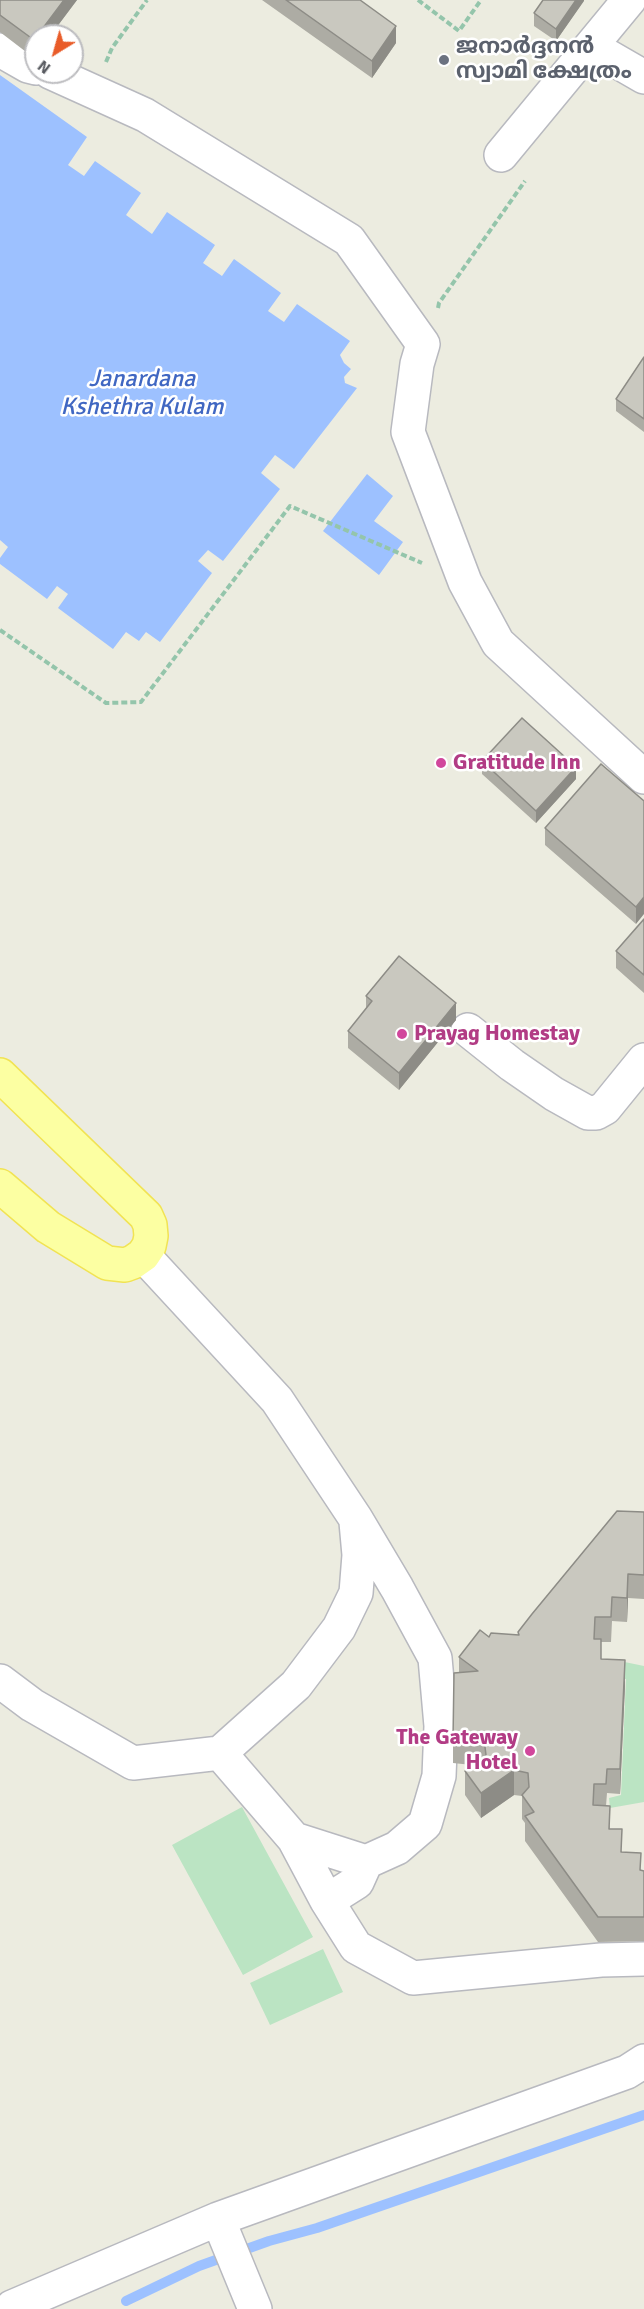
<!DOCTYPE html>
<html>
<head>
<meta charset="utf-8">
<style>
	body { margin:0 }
	#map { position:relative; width:644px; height:2309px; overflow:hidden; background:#ecece0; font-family:Signika,sans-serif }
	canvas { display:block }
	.north { position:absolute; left:24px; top:24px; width:60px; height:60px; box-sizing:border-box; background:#fff; border:2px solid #bdbdc0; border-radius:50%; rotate:217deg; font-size:16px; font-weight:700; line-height:24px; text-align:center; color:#595b61 }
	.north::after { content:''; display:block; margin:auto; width:21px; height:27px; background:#e95c29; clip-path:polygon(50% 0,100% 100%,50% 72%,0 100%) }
</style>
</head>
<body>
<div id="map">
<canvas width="644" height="2309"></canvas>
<div class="north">N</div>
</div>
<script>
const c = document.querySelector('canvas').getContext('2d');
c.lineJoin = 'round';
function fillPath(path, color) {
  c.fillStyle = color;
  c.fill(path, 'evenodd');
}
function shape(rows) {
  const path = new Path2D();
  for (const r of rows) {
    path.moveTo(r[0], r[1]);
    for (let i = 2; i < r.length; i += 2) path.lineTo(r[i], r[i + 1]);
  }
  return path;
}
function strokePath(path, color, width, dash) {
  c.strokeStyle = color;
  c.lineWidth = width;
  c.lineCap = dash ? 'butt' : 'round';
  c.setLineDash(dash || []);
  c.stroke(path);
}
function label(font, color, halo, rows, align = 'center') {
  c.font = font + ' Signika,"Noto Sans Malayalam",sans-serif';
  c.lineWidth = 5;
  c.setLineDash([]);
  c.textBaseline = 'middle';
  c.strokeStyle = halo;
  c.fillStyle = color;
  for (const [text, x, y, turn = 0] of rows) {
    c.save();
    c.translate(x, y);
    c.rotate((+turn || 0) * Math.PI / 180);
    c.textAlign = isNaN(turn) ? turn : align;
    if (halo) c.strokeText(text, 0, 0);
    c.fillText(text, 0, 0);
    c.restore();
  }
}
fillPath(shape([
	[610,1659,644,1666,644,1802,610,1808,609,1798,621,1795,626,1679,607,1677],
	[242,1807,313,1937,243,1975,172,1845],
	[323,1949,343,1992,270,2025,250,1983]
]), '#bbe4c3');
fillPath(shape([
	[0,75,87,137,68,165,84,176,95,161,141,193,126,215,152,234,167,212,215,245,203,263,222,276,234,259,281,293,268,311,284,322,297,304,350,341,340,355,344,363,351,369,344,377,345,383,357,388,294,469,275,455,261,473,280,489,223,561,208,550,198,561,212,573,160,642,146,632,139,641,126,632,113,649,58,608,68,594,57,586,47,599,0,564,0,558,8,547,0,540],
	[367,474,393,496,374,521,403,542,379,575,323,531]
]), '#9dc1ff');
strokePath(shape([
	[126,2301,199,2266,269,2241,317,2228,644,2115]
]), '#9dc1ff', 10);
const minor = shape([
	[592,47,644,77],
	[0,50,28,66,36,68],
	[50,72,145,115,349,240,423,344,417,364,408,432,465,582,498,643,644,777],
	[501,155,629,0],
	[468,1030,512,1065,554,1094,588,1113,596,1113,605,1108,644,1060],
	[143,1255,277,1400,356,1519,397,1588,435,1658,441,1726,439,1776,425,1824,397,1848,366,1862,294,1839,327,1901,357,1882,366,1862],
	[0,1681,32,1705,133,1763,220,1753,294,1839],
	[220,1753,296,1685,339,1628,356,1593,359,1555,356,1522],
	[327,1901,356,1947,413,1978,601,1960,644,1959],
	[218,2219,255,2309],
	[12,2307,218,2219,627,2072,644,2061]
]);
const major = shape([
	[0,1075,146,1216,150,1225,151,1236,149,1246,143,1255,133,1262,125,1265,107,1263,48,1227,0,1186]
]);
strokePath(minor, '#b8b9bf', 36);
strokePath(major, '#f1e353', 36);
strokePath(shape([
	[418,0,459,31,481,0],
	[106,62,112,48,147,0],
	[438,308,439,303,525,181],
	[0,630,106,703,141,702,290,506,422,563]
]), '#94c5ab', 4, [6, 3]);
strokePath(minor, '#fff', 33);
strokePath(major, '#fcffa2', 33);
fillPath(shape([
	[0,0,77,0,50,36,36,36,34,58,0,32],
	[262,0,360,0,396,43,372,78],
	[584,0,556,41,534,26,534,13],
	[644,357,644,432,616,411,616,399],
	[482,761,576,779,536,823,482,774],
	[644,801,636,924,545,845,545,828],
	[644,919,644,993,616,968,616,951],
	[366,996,456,1020,399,1090,348,1048,348,1031,366,1009],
	[644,1512,644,1599,628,1598,627,1622,612,1621,611,1642,601,1642,601,1659,625,1685,620,1794,607,1793,606,1806,610,1829,622,1852,641,1870,644,1871,644,1941,598,1942,525,1841,525,1823,522,1819,522,1796,514,1795,481,1818,465,1795,465,1771,472,1765,453,1763,453,1739,459,1672,459,1657,489,1637,518,1635,518,1632]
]), '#adaca4');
fillPath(shape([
	[64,0,77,0,50,36,37,36],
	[576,0,584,0,584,1,556,41,556,29],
	[396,26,396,43,372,78,372,61],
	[36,37,36,55,34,58,34,40],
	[576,767,576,779,536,823,536,811],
	[644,897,644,914,636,924,636,907],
	[456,1003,456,1020,399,1090,399,1073],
	[628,1574,628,1598,627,1622,627,1598],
	[625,1660,625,1685,620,1794,620,1769],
	[514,1770,514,1795,481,1818,481,1793]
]), '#8d8c86');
const building = shape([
	[0,0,64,0,37,36,36,36,34,40,0,15,0,0],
	[286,0,360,0,396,26,372,61,286,0],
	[543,0,576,0,556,29,534,13,543,0],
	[644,357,644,419,616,399,644,357],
	[522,718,576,767,536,811,482,761,522,718],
	[601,764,644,801,644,897,636,907,545,828,601,764],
	[644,919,644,975,616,951,644,919],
	[399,956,456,1003,399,1073,348,1031,372,1001,366,996,399,956],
	[617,1511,644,1512,644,1575,628,1574,627,1598,612,1597,611,1617,595,1617,594,1639,601,1639,601,1659,625,1660,620,1769,607,1769,606,1784,594,1784,593,1805,610,1806,609,1829,622,1829,621,1852,641,1853,640,1870,644,1871,644,1917,598,1917,525,1816,534,1812,522,1795,529,1787,528,1773,514,1770,481,1793,465,1771,486,1755,485,1747,479,1741,453,1739,454,1673,478,1671,459,1657,480,1630,489,1637,491,1633,519,1635,518,1632,532,1614,617,1511]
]);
fillPath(building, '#c9c8bf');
strokePath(building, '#8d8c86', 1.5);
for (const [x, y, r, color] of [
	[444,60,6,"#6b7280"],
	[441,763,6,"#d1479c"],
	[402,1034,6,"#d1479c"],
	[530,1751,6,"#d1479c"]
]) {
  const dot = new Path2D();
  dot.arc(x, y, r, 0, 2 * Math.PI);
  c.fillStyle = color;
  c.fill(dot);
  strokePath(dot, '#fff', 2);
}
label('bold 22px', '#5b616d', '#fff', [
	["ജനാർദ്ദനൻ",456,47],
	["സ്വാമി ക്ഷേത്രം",456,72]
], 'left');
label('bold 22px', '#b23c85', '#fff', [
	["Gratitude Inn",453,763],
	["Prayag Homestay",414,1034],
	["The Gateway",518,1738,"right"],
	["Hotel",518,1763,"right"]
], 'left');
label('italic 24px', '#4067c2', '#fff', [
	["Janardana",142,380],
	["Kshethra Kulam",142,408]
]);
</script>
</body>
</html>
